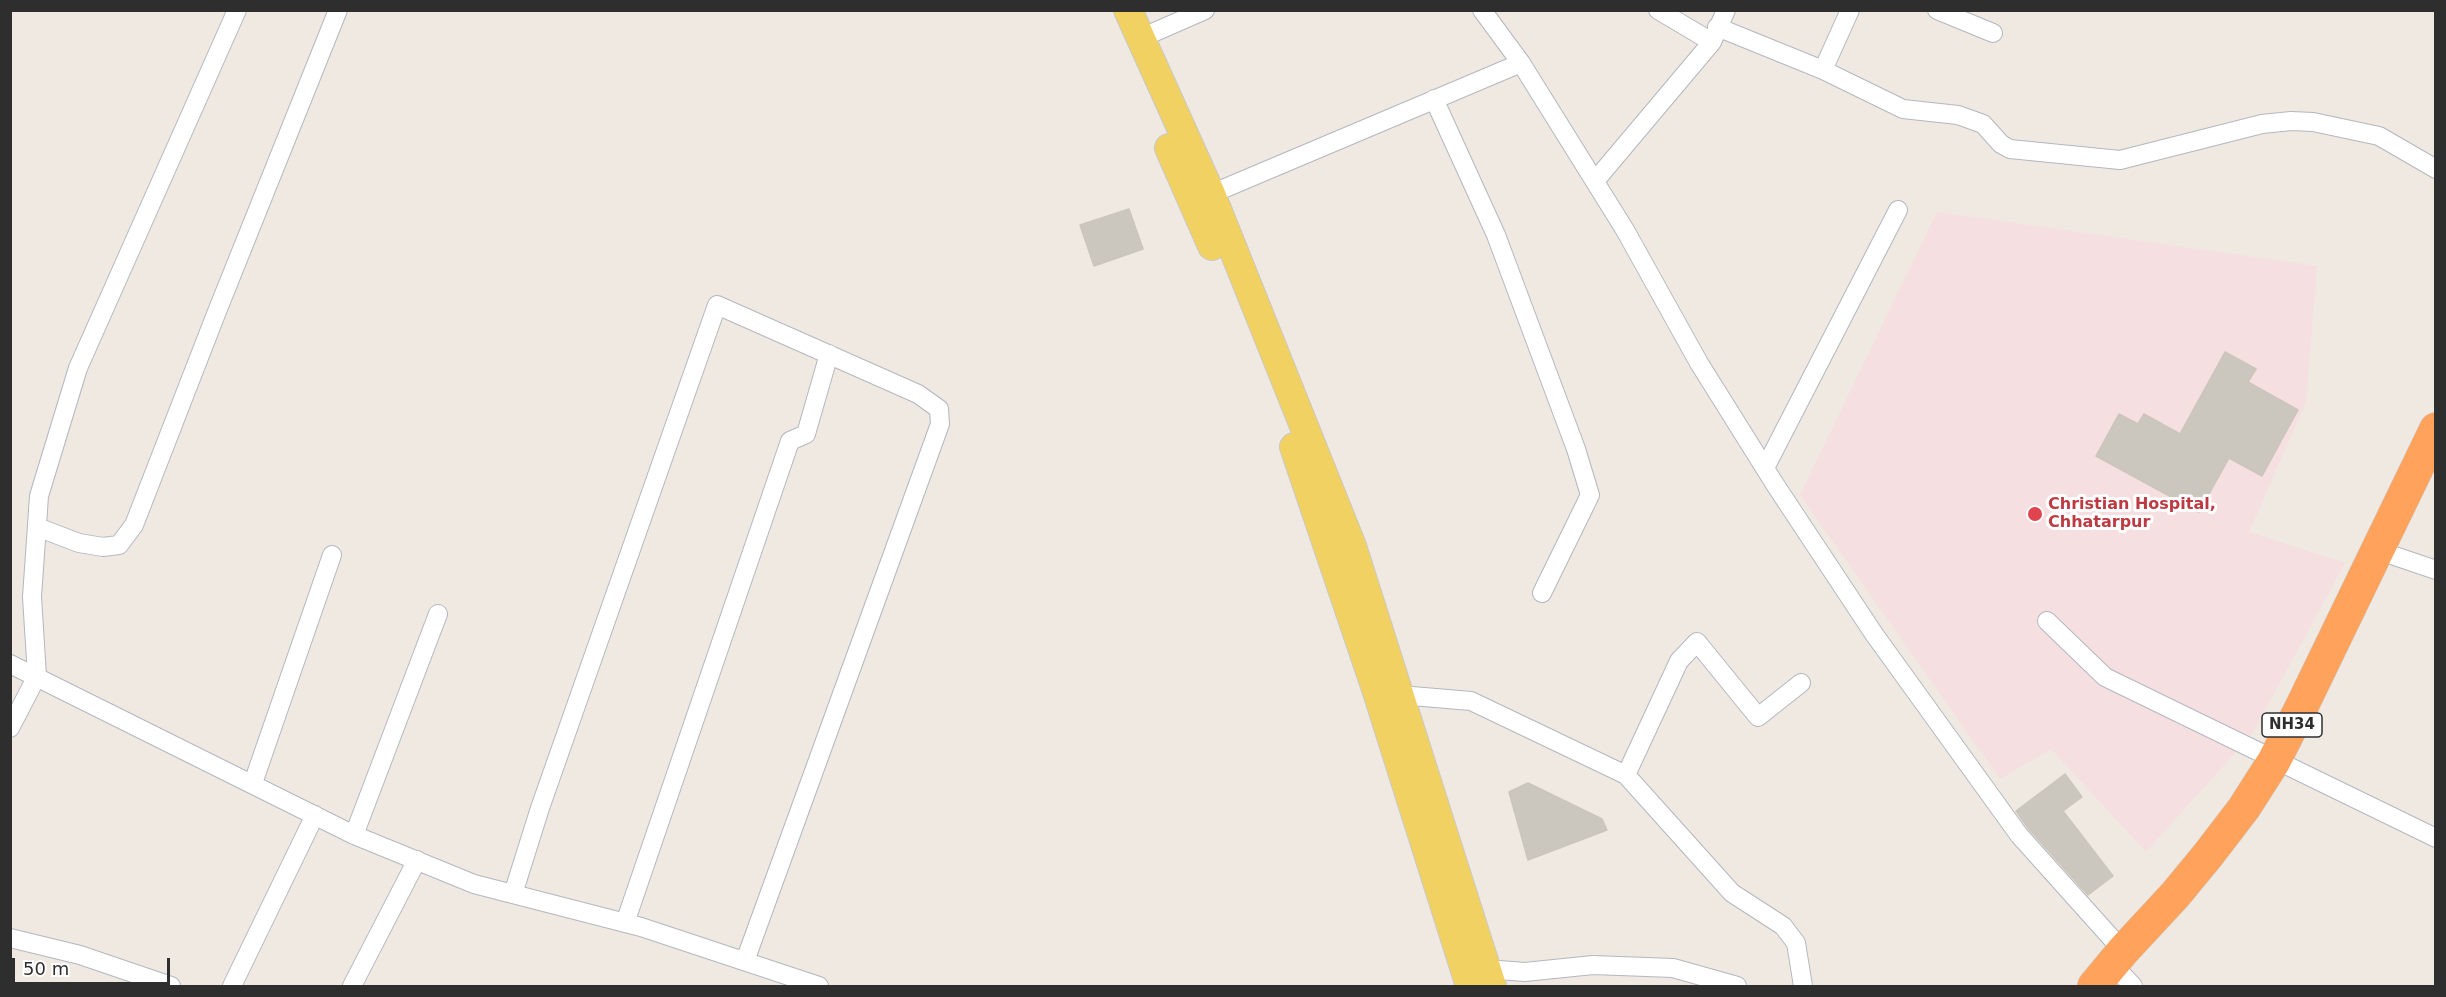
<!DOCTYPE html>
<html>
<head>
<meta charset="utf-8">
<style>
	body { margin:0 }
	#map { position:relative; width:2446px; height:997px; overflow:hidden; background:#efe9e1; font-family:"DejaVu Sans",sans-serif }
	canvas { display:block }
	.frame { position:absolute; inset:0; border:12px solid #2e2e2e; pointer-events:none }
	.scale { position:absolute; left:12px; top:958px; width:158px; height:27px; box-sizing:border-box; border:3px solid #2e2e2e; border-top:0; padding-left:8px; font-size:18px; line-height:21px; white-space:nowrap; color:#2e2e2e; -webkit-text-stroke:4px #fff; paint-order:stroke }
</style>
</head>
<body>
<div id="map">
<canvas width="2446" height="997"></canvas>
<div class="frame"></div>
<div class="scale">50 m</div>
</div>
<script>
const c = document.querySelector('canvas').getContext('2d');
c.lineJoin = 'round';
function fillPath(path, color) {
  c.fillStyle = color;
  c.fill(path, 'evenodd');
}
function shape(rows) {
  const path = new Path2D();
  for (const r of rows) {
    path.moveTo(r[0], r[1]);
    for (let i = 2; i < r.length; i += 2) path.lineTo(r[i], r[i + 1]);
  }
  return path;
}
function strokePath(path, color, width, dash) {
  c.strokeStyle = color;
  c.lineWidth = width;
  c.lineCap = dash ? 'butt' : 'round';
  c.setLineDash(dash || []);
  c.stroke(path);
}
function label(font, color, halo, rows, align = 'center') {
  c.font = font + ' "DejaVu Sans",sans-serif';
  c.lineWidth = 6;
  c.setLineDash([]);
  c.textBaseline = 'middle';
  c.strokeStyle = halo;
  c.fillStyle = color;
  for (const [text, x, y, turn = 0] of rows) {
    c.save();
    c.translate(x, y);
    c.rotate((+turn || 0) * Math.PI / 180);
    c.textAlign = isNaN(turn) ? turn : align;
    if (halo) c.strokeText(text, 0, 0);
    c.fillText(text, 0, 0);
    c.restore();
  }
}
fillPath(shape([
	[1937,212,2317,266,2306,402,2249,532,2345,563,2252,734,2146,852,2051,749,2000,779,1800,495]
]), '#f5dfe0');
const building = shape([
	[1129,209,1143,249,1094,266,1080,225,1129,209],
	[2225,352,2256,369,2248,382,2298,410,2262,476,2229,458,2199,512,2096,456,2119,414,2138,424,2144,414,2180,434,2225,352],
	[2065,774,2082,797,2063,811,2113,876,2088,895,2028,828,2016,811,2065,774],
	[1528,783,1602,819,1607,830,1528,860,1509,792,1528,783]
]);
fillPath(building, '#cbc7bf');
strokePath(building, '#cbc5ba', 1.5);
const street = shape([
	[1482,10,1521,63,1625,230,1699,363,1776,486,1874,634,2019,835,2123,951],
	[1658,10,1712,42,1726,10],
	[1937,10,1993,33],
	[1717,27,1823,70,1850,10],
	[1141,38,1205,10],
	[1823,70,1903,109,1958,115,1983,124,2001,144,2010,149,2120,160,2262,124,2291,121,2313,122,2379,136,2436,169],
	[1434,99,1496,235,1576,449,1590,495,1542,593],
	[1595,181,1712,42],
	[1211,194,1521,63],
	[1765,468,1898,210],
	[37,527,79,543,103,547,119,545,134,525,216,314,338,10],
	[2377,550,2436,570],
	[2047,621,2105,677,2436,838],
	[10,664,354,835,474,884,641,927,819,986],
	[1400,695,1471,701,1626,775,1732,893,1783,926,1796,943,1803,986],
	[10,728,37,676,32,597,39,496,78,368,237,10],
	[1626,775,1679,661,1697,642,1758,717,1801,683],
	[253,783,332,555],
	[354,835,438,614],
	[513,894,540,808,717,305,918,394,939,409,940,424,745,961],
	[625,923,790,441,806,434,829,354],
	[10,938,80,955,171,986],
	[2112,964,2133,986],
	[1486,969,1525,972,1593,965,1673,968,1737,986],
	[232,986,315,815],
	[352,986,417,860]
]);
const primary = shape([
	[1128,10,1211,194,1352,546,1492,986],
	[1169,148,1212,246],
	[1294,447,1376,689,1470,986]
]);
const highway = shape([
	[2094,986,2123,951,2175,895,2208,855,2244,808,2274,761,2302,706,2436,429]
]);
strokePath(street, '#b4b7c1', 20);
strokePath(primary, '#c9c9c9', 30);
strokePath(highway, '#c9c9c9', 34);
strokePath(street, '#fff', 18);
strokePath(primary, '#f2d163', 28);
strokePath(highway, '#ffa35c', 33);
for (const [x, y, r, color] of [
	[2035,514,8,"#e0444e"]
]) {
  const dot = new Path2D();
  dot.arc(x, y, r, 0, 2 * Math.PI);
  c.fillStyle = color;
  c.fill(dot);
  strokePath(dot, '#fff', 2);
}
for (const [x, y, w] of [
	[2292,725,60]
]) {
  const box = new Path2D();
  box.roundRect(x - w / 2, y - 12, w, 24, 4.5);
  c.fillStyle = '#fff';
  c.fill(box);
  strokePath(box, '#2e2e2e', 1.5);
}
label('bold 15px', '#2e2e2e', null, [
	["NH34",2292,725]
]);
label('bold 16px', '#be3a42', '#fff', [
	["Christian Hospital,",2048,505],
	["Chhatarpur",2048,523]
], 'left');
</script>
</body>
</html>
